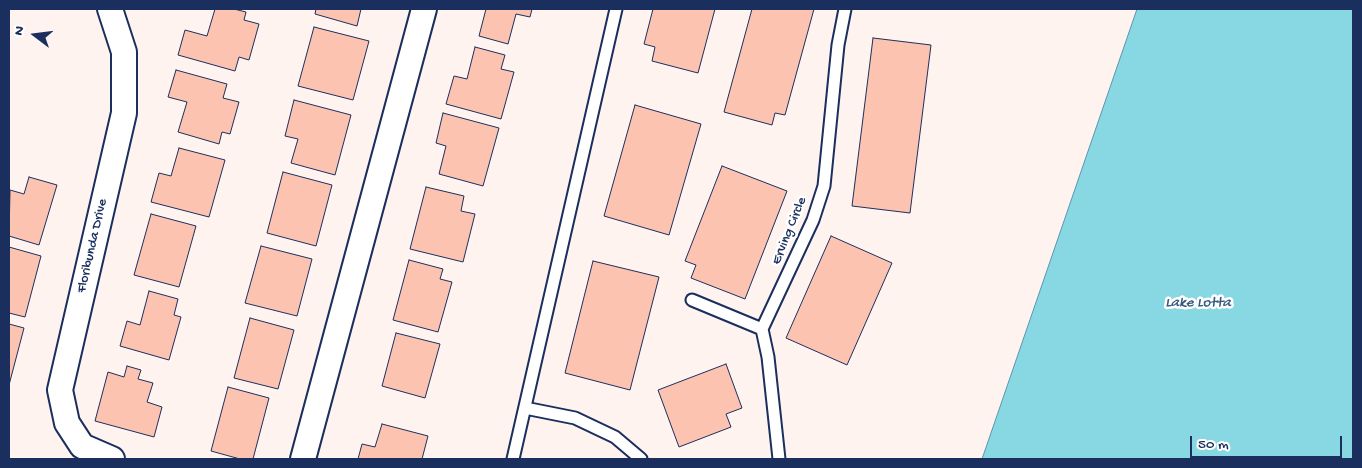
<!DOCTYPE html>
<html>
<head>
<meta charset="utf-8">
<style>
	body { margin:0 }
	#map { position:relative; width:1362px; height:468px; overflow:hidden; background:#fef3ef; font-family:"Gochi Hand",sans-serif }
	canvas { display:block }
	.frame { position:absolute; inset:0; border:10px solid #1b2f5e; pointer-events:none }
	.north { position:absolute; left:10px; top:10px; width:50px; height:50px; -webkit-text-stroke:4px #fff; paint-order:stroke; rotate:285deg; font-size:14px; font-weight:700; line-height:20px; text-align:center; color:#1b2f5e }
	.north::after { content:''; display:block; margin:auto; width:18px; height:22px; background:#1b2f5e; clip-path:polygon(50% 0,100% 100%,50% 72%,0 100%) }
	.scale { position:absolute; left:1190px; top:436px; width:152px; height:22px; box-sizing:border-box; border:2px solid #1b2f5e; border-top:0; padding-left:6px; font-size:15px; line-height:18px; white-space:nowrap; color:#1b2f5e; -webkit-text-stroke:4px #fff; paint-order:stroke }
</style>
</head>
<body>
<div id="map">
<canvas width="1362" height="468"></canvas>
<div class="frame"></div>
<div class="north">N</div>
<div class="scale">50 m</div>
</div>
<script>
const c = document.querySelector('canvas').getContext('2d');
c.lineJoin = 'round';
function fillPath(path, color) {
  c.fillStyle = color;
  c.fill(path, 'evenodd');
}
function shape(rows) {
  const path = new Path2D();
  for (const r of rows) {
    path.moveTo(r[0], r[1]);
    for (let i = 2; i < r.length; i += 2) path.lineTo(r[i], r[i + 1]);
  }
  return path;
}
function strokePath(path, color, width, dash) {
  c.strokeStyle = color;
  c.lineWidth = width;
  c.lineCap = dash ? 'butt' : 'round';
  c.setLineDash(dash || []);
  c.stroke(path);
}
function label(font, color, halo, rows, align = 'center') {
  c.font = font + ' "Gochi Hand",sans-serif';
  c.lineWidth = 5;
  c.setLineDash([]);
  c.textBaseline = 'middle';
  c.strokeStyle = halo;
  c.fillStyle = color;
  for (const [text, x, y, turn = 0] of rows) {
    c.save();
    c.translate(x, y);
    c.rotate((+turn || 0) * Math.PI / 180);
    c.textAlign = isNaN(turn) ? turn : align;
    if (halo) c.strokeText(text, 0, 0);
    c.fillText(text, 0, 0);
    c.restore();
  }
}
const water = shape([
	[1137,9,1353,9,1353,459,982,459,1137,9]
]);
fillPath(water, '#88d8e4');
strokePath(water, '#5c94ae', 1);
const building = shape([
	[215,9,234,9,246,12,244,20,259,24,249,60,239,57,235,71,178,55,185,30,207,36,215,9],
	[316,9,361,9,357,26,315,14,316,9],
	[486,9,532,9,530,17,516,14,508,44,479,36,486,9],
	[653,9,715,9,698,73,652,61,655,47,644,44,653,9],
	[752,9,814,9,785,115,775,113,772,125,724,112,752,9],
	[314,27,369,41,353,100,298,86,314,27],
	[873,38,931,45,910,213,852,206,873,38],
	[475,47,505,55,501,69,514,72,501,119,446,104,454,76,467,79,475,47],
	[176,70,227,84,223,98,239,102,230,134,222,132,219,144,178,132,187,102,168,97,176,70],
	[294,100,351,115,335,175,291,163,298,139,285,136,294,100],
	[635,105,701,124,669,235,604,216,635,105],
	[443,113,499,128,483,186,439,174,446,146,436,143,443,113],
	[179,148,225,160,209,217,151,202,159,173,171,176,179,148],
	[722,166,787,191,745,299,691,278,696,265,685,261,722,166],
	[283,172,332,185,316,246,267,233,283,172],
	[29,177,57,185,39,245,9,236,10,190,24,194,29,177],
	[426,187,464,196,461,211,475,214,463,262,410,249,426,187],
	[151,214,196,226,179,287,134,275,151,214],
	[831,236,892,263,847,365,786,338,831,236],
	[261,246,312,259,297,316,245,303,261,246],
	[9,247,41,256,25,317,9,313,9,247],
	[409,260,443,269,440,279,452,282,438,332,393,320,409,260],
	[593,261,659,277,630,390,565,373,593,261],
	[149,291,178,299,174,315,181,317,169,360,120,346,127,321,140,325,149,291],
	[250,318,294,330,278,389,234,378,250,318],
	[9,324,24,328,9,385,9,324],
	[396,333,440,344,425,398,382,386,396,333],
	[726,364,742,408,726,414,731,427,679,447,658,390,726,364],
	[127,366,141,370,138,379,153,383,147,402,162,407,154,437,95,421,108,372,124,377,127,366],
	[228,387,269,398,253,459,240,459,211,451,228,387],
	[382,424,428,436,422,459,358,459,362,444,375,447,382,424]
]);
fillPath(building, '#fbc3b0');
strokePath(building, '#1b2f5e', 1);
const lane = shape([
	[692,300,762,329],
	[525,408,575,418,615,437,641,459],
	[513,459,616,9],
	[779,459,768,357,762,329,813,220,824,186,838,45,845,9]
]);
const street = shape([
	[110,9,124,52,124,113,60,390,67,423,82,446,112,459],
	[303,459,424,9]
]);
strokePath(lane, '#1b2f5e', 15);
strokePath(street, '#1b2f5e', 28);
strokePath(lane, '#fff', 11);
strokePath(street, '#fff', 24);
label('14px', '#1b2f5e', '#fff', [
	["Erving Circle",790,231,-68],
	["Floribunda Drive",93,246,-77]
]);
label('italic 15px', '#365980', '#fff', [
	["Lake Lotta",1198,304]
]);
</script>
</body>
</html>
